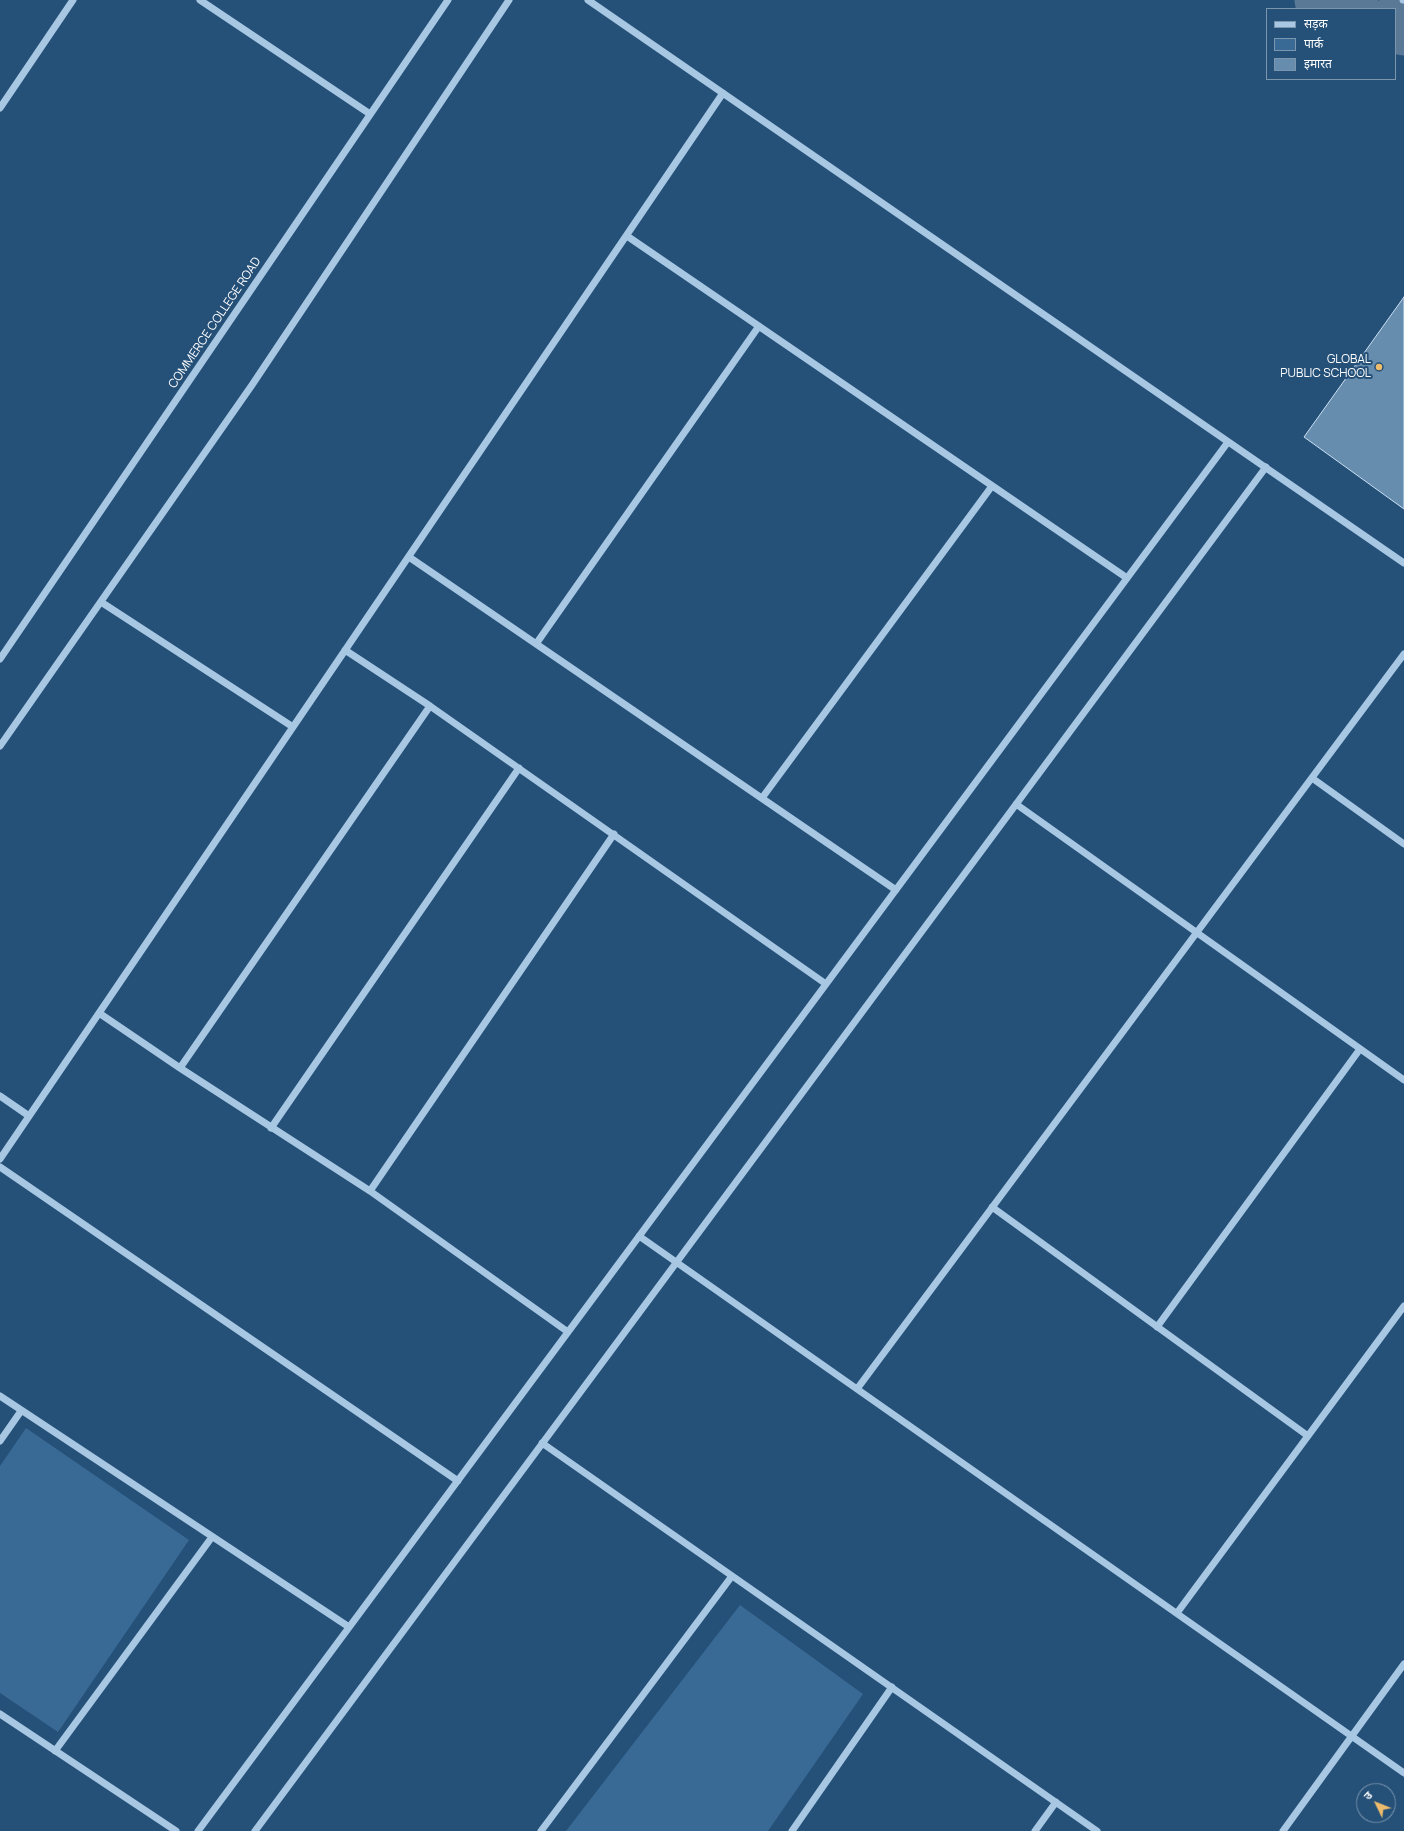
<!DOCTYPE html>
<html>
<head>
<meta charset="utf-8">
<style>
	body { margin:0 }
	#map { position:relative; width:1404px; height:1831px; overflow:hidden; background:#255078; font-family:Manrope,"Noto Sans Devanagari",sans-serif }
	canvas { display:block }
	.legend { position:absolute; left:1266px; top:8px; width:130px; height:72px; box-sizing:border-box; background:#255078; border:1px solid #7c96ae; margin:0; padding:5px 7px; list-style:none; font-size:12px; color:#fff }
	.legend li { display:flex; align-items:center; gap:8px; height:20px }
	.legend b { width:20px; border:1px solid #7c96ae }
	.north { position:absolute; left:1356px; top:1783px; width:40px; height:40px; box-sizing:border-box; background:#255078; border:1px solid #7c96ae; border-radius:50%; rotate:313deg; font-size:11px; font-weight:700; line-height:16px; text-align:center; color:#fff }
	.north::after { content:''; display:block; margin:auto; width:14px; height:18px; background:#ecbc6c; clip-path:polygon(50% 0,100% 100%,50% 72%,0 100%) }
</style>
</head>
<body>
<div id="map">
<canvas width="1404" height="1831"></canvas>
<ul class="legend">
<li><b style="height:5px;background:#a7c7e3"></b>सड़क</li>
<li><b style="height:11px;background:#396a95"></b>पार्क</li>
<li><b style="height:11px;background:#668cae"></b>इमारत</li>
</ul>
<div class="north">उ</div>
</div>
<script>
const c = document.querySelector('canvas').getContext('2d');
c.lineJoin = 'round';
function fillPath(path, color) {
  c.fillStyle = color;
  c.fill(path, 'evenodd');
}
function shape(rows) {
  const path = new Path2D();
  for (const r of rows) {
    path.moveTo(r[0], r[1]);
    for (let i = 2; i < r.length; i += 2) path.lineTo(r[i], r[i + 1]);
  }
  return path;
}
function strokePath(path, color, width, dash) {
  c.strokeStyle = color;
  c.lineWidth = width;
  c.lineCap = dash ? 'butt' : 'round';
  c.setLineDash(dash || []);
  c.stroke(path);
}
function label(font, color, halo, rows, align = 'center') {
  c.font = font + ' Manrope,sans-serif';
  c.lineWidth = 4;
  c.setLineDash([]);
  c.textBaseline = 'middle';
  c.strokeStyle = halo;
  c.fillStyle = color;
  for (const [text, x, y, turn = 0] of rows) {
    c.save();
    c.translate(x, y);
    c.rotate((+turn || 0) * Math.PI / 180);
    c.textAlign = isNaN(turn) ? turn : align;
    if (halo) c.strokeText(text, 0, 0);
    c.fillText(text, 0, 0);
    c.restore();
  }
}
fillPath(shape([
	[26,1428,189,1540,58,1732,0,1693,0,1466],
	[740,1605,863,1694,768,1831,566,1831]
]), '#396a95');
strokePath(shape([
	[1323,0,1351,9],
	[1395,24,1404,27]
]), '#5a7996', 57);
const building = shape([
	[1404,297,1404,509,1304,437,1404,297]
]);
fillPath(building, '#668cae');
strokePath(building, '#cae0f3', 1);
strokePath(shape([
	[200,0,370,114],
	[588,0,1404,563],
	[1403,0,1404,0],
	[0,108,73,0],
	[627,236,1127,578],
	[409,557,896,890],
	[101,602,293,727],
	[536,644,759,326],
	[345,650,430,706,826,984],
	[0,659,448,0],
	[0,746,252,385,509,0],
	[1312,778,1404,844],
	[762,798,992,486],
	[1016,804,1404,1080],
	[99,1013,180,1068,370,1191,568,1332],
	[180,1068,430,706],
	[0,1096,29,1116],
	[271,1128,519,768],
	[0,1159,723,93],
	[0,1167,458,1481],
	[370,1191,614,834],
	[992,1207,1308,1436],
	[639,1236,1404,1773],
	[1157,1327,1360,1049],
	[857,1389,1404,654],
	[0,1396,349,1627],
	[0,1441,21,1411],
	[542,1443,1097,1831],
	[1177,1613,1404,1306],
	[0,1714,176,1831],
	[55,1751,212,1537],
	[198,1831,1228,442],
	[255,1831,1266,467],
	[541,1831,732,1576],
	[792,1831,892,1687],
	[1035,1831,1056,1802],
	[1283,1831,1404,1664]
]), '#a7c7e3', 7);
for (const [x, y, r, color] of [
	[1379,367,4,"#ecbc6c"]
]) {
  const dot = new Path2D();
  dot.arc(x, y, r, 0, 2 * Math.PI);
  c.fillStyle = color;
  c.fill(dot);
  strokePath(dot, '#255078', 1.5);
}
label('12px', '#fff', '#255078', [
	["COMMERCE COLLEGE ROAD",215,323,-56]
]);
label('12px', '#fff', '#255078', [
	["GLOBAL",1371,360],
	["PUBLIC SCHOOL",1371,374]
], 'right');
</script>
</body>
</html>
